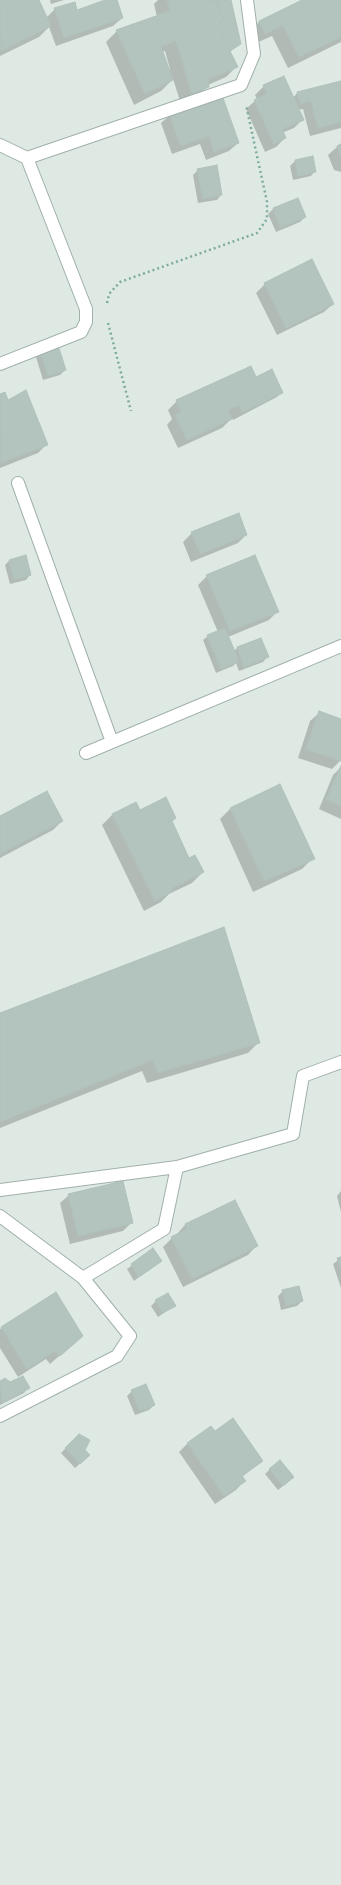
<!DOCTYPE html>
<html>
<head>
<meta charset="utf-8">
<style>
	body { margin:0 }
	canvas { display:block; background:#dee9e4 }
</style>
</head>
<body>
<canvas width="341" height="1885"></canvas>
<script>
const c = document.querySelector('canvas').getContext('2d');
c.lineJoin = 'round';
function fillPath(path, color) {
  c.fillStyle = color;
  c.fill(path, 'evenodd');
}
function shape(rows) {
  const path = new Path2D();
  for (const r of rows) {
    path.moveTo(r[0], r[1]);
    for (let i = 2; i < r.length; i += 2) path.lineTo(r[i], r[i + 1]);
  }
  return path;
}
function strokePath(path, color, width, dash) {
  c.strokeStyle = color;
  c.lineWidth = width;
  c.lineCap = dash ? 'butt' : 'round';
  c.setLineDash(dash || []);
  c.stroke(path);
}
fillPath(shape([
	[0,0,37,0,46,18,55,9,77,11,108,0,116,0,122,18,113,26,56,46,49,27,39,37,0,56],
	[50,0,64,0,51,4],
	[158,0,230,0,240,43,230,52,237,66,226,77,208,85,197,97,181,104,173,79,161,91,134,105,106,42,117,31,157,17,154,4],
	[165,51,170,69,168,70,162,52],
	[305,0,341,0,341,42,288,68,272,36,254,44,249,32,260,21],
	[341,82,341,128,310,136,303,109,298,110,303,119,294,128,282,133,285,138,276,147,265,152,246,109,257,99,255,95,264,86,293,98,297,93],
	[170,115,238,143,229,151,206,160,200,144,172,154,161,123],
	[341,145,341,172,334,170,328,155,337,147],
	[312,157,315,171,311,176,293,180,290,166,295,161],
	[198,170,221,195,217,200,198,203,193,175],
	[298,199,305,217,300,222,276,232,268,214,273,209],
	[265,284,333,304,324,312,277,335,256,293],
	[41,352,65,370,60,375,43,380,36,357],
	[272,371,282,392,277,397,233,420,232,418,222,428,178,448,167,425,172,419,168,410,177,401,256,378],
	[4,394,7,401,47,444,38,453,0,468,0,396],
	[192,533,246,535,238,543,191,562,183,542],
	[10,560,30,575,26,580,10,584,5,565],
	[207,576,277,612,269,620,228,637,234,651,237,648,260,639,267,657,263,662,239,671,236,663,233,666,216,673,203,640,208,636,218,632,198,585],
	[319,713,341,720,341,760,332,769,298,758,310,721],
	[341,767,341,819,319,809,333,775],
	[231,808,313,858,302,869,253,892,220,819],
	[139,812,175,818,171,822,189,859,203,872,192,883,169,894,161,902,144,911,102,825,113,814],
	[0,817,62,821,53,830,0,858],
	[0,1014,259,1042,248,1053,147,1083,142,1071,0,1128],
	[341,1191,341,1212,337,1196],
	[69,1195,132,1222,123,1231,70,1244,60,1203],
	[185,1225,256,1246,248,1255,183,1287,163,1247,172,1238,178,1235,177,1234],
	[152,1250,160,1261,134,1281,127,1269],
	[341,1258,341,1288,333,1264],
	[283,1291,302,1301,297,1306,281,1310,278,1296],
	[55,1294,82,1336,50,1364,46,1359,18,1377,0,1348,0,1329],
	[156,1301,174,1306,158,1317,151,1306],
	[5,1379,10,1383,28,1388,24,1393,0,1405,0,1382],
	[132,1391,154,1405,149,1410,135,1415,127,1396],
	[211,1427,215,1432,261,1461,242,1477,244,1481,236,1490,215,1504,179,1452,187,1444],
	[79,1435,84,1450,84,1460,75,1468,61,1453],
	[270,1469,288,1482,278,1490,265,1474]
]), '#0003');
const building = shape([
	[0,0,39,0,51,26,5,49,0,37,0,0],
	[105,0,117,0,123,18,64,38,54,8,75,2,77,10,105,0],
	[167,0,216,0,224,19,217,25,238,67,208,79,209,87,192,94,176,41,161,46,173,80,145,94,116,30,170,11,167,0],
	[216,0,231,0,241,44,230,51,217,25,224,19,216,0],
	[302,0,341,0,341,37,299,57,283,25,265,34,259,21,302,0],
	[0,37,5,49,0,51,0,37],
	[284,76,304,120,282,129,286,138,274,144,254,100,267,94,263,85,284,76],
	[341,81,341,122,318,128,311,101,300,104,297,92,341,81],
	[222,95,239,143,214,152,209,136,181,146,169,114,222,95],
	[341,144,341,158,337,146,341,144],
	[313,156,316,172,298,176,295,160,313,156],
	[217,165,222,195,203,199,197,169,217,165],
	[298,198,306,217,280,228,273,208,298,198],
	[312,259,334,304,286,328,264,283,312,259],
	[58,345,66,370,48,376,40,351,58,345],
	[251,366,267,401,242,412,239,405,228,410,232,419,187,440,175,415,181,412,176,400,251,366],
	[272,369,283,393,267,400,256,377,272,369],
	[26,390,48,445,1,463,0,394,5,392,8,400,26,390],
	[239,513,247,535,200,554,191,532,239,513],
	[26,555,31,575,14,580,9,560,26,555],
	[255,555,279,612,230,631,206,575,255,555],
	[225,628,239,661,221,669,207,635,225,628],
	[261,638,269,657,244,667,237,647,261,638],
	[319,711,341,719,341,761,306,749,319,711],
	[341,766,341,806,326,800,341,766],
	[280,784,315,859,264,881,230,808,280,784],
	[47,791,63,821,0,854,0,816,47,791],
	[166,797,176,818,172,821,189,858,195,855,204,872,172,888,173,891,155,901,112,814,136,802,140,810,166,797],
	[224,927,260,1043,158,1073,153,1060,0,1122,0,1013,224,927],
	[123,1181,133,1223,78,1236,68,1194,123,1181],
	[235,1200,258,1246,192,1279,171,1237,187,1229,185,1224,235,1200],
	[153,1248,162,1261,139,1277,131,1264,153,1248],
	[341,1257,341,1270,337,1258,341,1257],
	[299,1286,303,1301,286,1306,282,1290,299,1286],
	[56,1292,83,1336,60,1356,55,1351,27,1369,1,1327,56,1292],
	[168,1293,176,1306,163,1313,155,1300,168,1293],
	[23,1376,30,1388,2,1403,0,1381,5,1378,10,1382,23,1376],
	[146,1384,155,1405,140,1411,131,1390,146,1384],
	[233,1418,263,1461,242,1476,246,1481,224,1496,187,1443,211,1426,215,1431,233,1418],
	[79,1434,90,1440,85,1450,90,1455,80,1464,65,1448,79,1434],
	[280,1460,294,1477,283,1486,269,1469,280,1460]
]);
fillPath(building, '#b3c3bd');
strokePath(building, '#b0c2bb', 1);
const minor = shape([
	[0,145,27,158,241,85,254,54,247,0],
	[0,364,81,332,86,322,86,309,27,158],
	[18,483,112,742],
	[86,753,341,646],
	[0,1190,177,1167],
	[0,1216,83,1278],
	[0,1416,117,1356,130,1336,83,1278,164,1229,177,1167,293,1134,303,1076,341,1062]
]);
strokePath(minor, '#a1b0ab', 14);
strokePath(shape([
	[107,303,109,294,120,282,257,233,267,219,267,202,246,105],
	[108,323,131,411]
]), '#7fab9f', 2.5, [2, 3]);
strokePath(minor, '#fff', 12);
</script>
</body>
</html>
